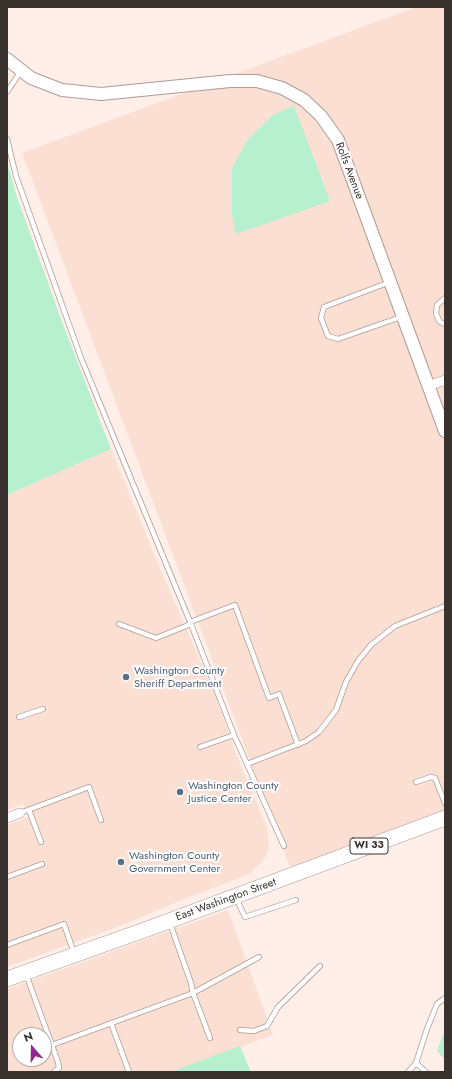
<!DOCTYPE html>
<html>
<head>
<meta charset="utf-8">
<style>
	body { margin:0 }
	#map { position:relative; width:452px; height:1079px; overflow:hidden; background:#ffefe8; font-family:Jost,sans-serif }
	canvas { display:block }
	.frame { position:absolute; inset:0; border:8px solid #3a322f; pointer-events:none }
	.north { position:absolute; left:12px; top:1027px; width:40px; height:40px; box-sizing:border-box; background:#fff; border:1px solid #b0adac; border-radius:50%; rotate:340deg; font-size:11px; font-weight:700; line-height:16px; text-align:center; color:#3a322f }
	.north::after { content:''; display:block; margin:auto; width:14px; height:18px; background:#91288d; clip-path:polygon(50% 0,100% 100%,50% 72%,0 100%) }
</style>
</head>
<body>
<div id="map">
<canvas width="452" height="1079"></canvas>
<div class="frame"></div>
<div class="north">N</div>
</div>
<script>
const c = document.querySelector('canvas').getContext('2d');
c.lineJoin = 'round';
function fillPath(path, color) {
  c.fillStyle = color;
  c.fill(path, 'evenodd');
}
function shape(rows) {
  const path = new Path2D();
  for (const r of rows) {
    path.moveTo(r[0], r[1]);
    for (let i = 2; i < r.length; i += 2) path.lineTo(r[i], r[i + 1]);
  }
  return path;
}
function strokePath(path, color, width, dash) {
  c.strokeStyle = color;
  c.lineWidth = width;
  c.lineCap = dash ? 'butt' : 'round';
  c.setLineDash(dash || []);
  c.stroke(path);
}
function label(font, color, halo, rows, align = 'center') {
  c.font = font + ' Jost,sans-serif';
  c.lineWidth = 4;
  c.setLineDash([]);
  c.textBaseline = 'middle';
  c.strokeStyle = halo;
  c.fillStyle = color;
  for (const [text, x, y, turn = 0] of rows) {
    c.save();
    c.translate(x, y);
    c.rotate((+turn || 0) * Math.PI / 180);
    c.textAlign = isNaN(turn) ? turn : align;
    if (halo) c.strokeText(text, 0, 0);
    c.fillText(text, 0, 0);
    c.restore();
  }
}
fillPath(shape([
	[416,7,445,7,445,814,293,875,22,153],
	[111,449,162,573,216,697,236,754,267,827,269,842,268,852,262,862,249,874,172,904,120,926,7,967,7,825,28,817,23,804,7,810,7,495],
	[228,910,273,1035,170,1072,7,1072,7,989],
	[20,1035,44,1035,44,1059,20,1059]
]), '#fbdfd3');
fillPath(shape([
	[294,106,330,201,236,234,232,216,232,168,248,139,273,115],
	[7,162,17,197,64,327,111,449,7,495],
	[445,1030,445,1060,437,1051],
	[240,1046,251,1072,170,1072]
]), '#b6f0cf');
const service = shape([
	[7,92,21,71],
	[7,139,16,176,81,358,191,624,234,735,284,846],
	[390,282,324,307,321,318,328,336,338,339,401,317],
	[445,298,437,305,436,314,440,322,445,324],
	[190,622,235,605,269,698,279,694,298,745],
	[119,624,156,638,191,624],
	[19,717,43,709],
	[200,747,234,735],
	[247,764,306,741,319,732,336,710,346,682,358,661,371,645,395,626,445,606],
	[416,782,431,777,435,778,445,803],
	[29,810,41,842],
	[20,813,89,787,101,820],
	[7,877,42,864],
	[236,898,245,917,296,900],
	[170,923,191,983,193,993,210,1038],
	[7,945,64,924,74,953],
	[26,974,58,1062,59,1068,54,1072],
	[111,1023,129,1072],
	[240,1030,254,1031,267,1026,278,1007,320,966],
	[52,1045,193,993,259,957],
	[416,1063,426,1072],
	[408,1072,416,1063,427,1029,437,1004,445,998]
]);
const minor = shape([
	[428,386,445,380],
	[7,818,20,813]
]);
const tertiary = shape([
	[7,59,31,78,62,90,101,94,230,81,257,81,282,88,304,100,321,116,338,140,445,431]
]);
const primary = shape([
	[7,979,150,928,445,818]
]);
strokePath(service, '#ae9c94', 6);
strokePath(minor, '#ae9c94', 10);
strokePath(tertiary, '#ae9c94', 14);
strokePath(primary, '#ae9c94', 16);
strokePath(service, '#fff', 4.5);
strokePath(minor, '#fff', 9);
strokePath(tertiary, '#fff', 12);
strokePath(primary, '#fff', 15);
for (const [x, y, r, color] of [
	[126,677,4,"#5c6f8a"],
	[180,792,4,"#5c6f8a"],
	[121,862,4,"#5c6f8a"]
]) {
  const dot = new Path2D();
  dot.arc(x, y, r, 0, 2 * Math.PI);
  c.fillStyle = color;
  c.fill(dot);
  strokePath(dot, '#fff', 1.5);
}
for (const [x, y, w] of [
	[369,846,38]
]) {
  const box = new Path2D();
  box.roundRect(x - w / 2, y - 8, w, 16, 3);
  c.fillStyle = '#fff';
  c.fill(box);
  strokePath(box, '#3a322f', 1);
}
label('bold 10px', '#3a322f', null, [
	["WI 33",369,846]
]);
label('11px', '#3a322f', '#fff', [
	["Rolfs Avenue",349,171,69],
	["East Washington Street",226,900,-20]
]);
label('11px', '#4e5e75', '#fff', [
	["Washington County",134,671],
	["Sheriff Department",134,684],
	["Washington County",188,786],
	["Justice Center",188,799],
	["Washington County",129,856],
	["Government Center",129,869]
], 'left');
</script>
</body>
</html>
